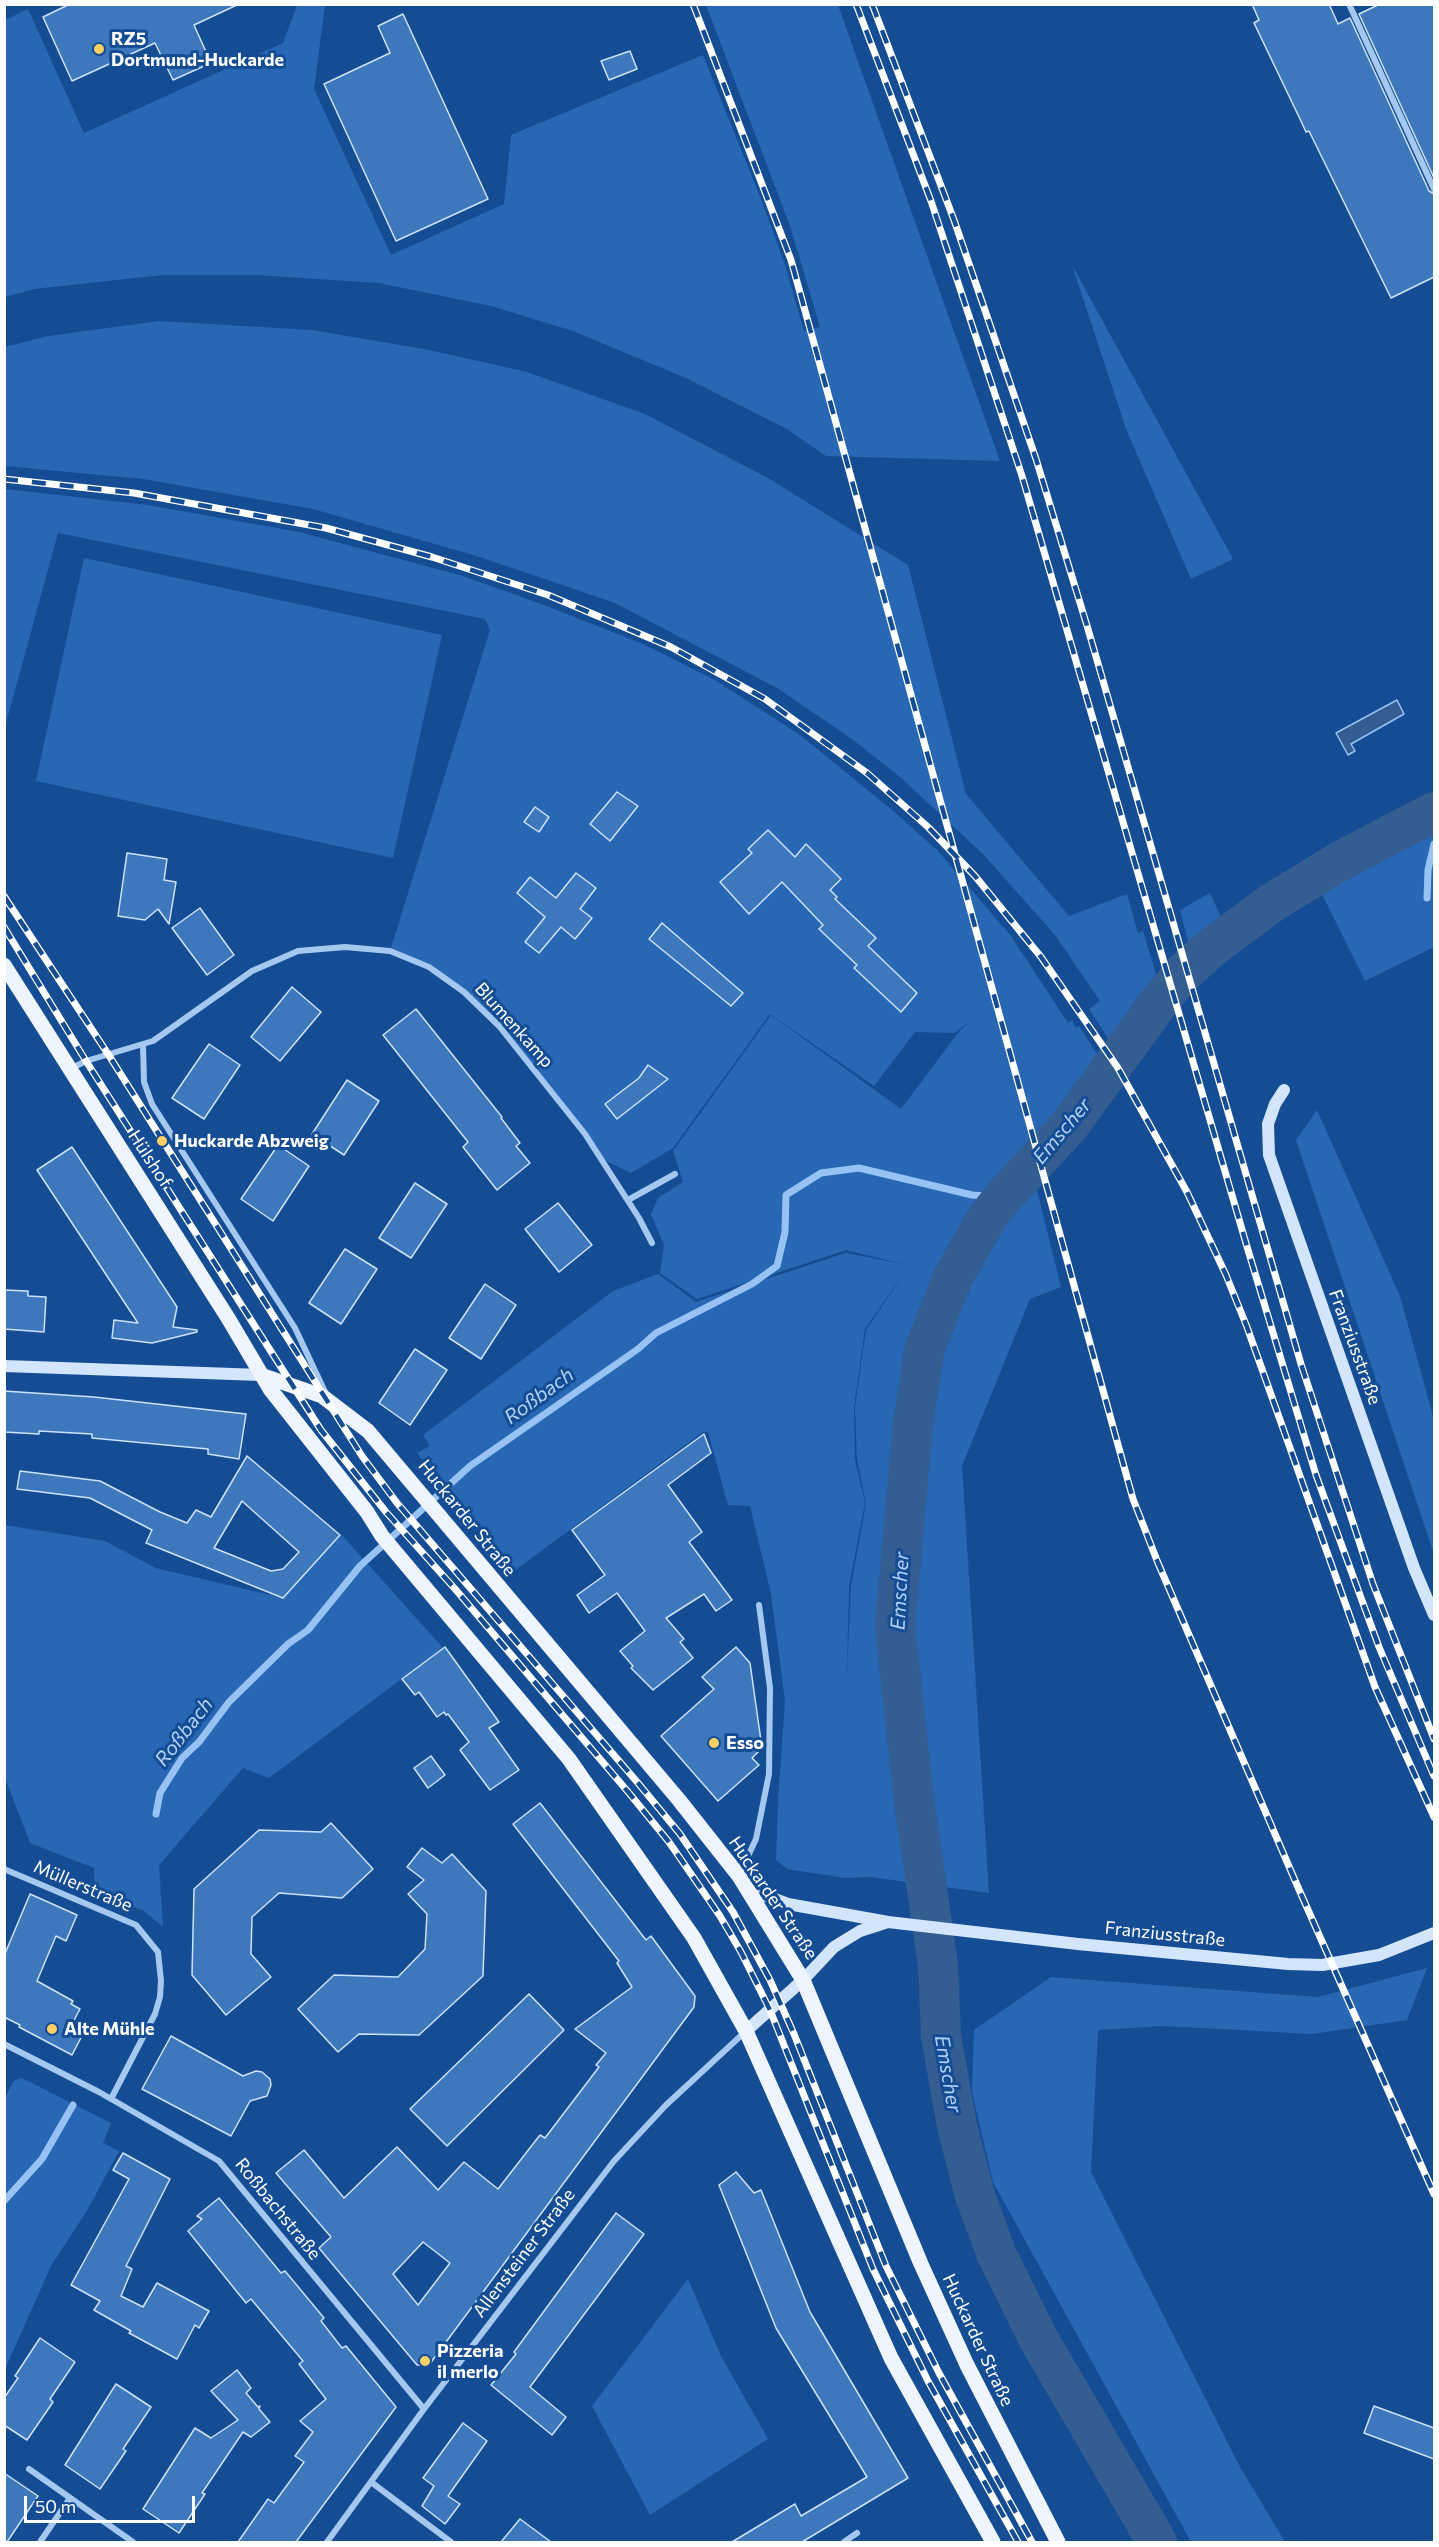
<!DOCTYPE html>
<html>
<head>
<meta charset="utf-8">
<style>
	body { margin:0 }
	#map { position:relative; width:1439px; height:2547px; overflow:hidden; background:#154d94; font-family:Commissioner,sans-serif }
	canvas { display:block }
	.frame { position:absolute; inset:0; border:6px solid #fff; pointer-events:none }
	.scale { position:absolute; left:24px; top:2496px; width:171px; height:27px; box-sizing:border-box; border:3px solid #fff; border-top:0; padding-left:8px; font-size:18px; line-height:21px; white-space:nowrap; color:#fff; -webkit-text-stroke:4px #154d94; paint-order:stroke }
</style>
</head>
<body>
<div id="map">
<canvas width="1439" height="2547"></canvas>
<div class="frame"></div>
<div class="scale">50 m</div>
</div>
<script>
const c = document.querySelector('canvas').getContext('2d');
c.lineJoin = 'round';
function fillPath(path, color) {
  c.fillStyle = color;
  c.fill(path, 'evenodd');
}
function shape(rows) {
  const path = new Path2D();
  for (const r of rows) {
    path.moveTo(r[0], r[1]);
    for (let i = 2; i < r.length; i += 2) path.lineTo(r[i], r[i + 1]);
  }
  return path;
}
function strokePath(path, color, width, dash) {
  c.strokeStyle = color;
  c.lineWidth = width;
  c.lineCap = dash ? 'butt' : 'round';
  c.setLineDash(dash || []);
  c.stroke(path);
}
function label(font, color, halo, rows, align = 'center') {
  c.font = font + ' Commissioner,sans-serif';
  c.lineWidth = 6;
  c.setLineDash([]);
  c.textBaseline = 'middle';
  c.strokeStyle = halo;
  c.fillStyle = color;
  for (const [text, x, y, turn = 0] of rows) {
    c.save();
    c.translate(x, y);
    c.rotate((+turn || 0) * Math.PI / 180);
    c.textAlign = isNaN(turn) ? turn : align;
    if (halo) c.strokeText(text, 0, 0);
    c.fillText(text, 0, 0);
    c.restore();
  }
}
fillPath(shape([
	[325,5,314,89,391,255,504,204,511,135,703,55,761,199,785,265,804,331,820,327,790,226,706,5,838,5,1000,461,826,456,787,429,686,378,573,331,491,306,379,283,256,275,163,275,34,289,5,297,5,20,28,9,84,133,283,43,297,5],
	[1072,265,1233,559,1191,579,1126,429],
	[159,321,312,330,429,350,527,372,645,414,768,478,908,565,966,794,1069,916,1127,894,1138,933,1143,931,1161,991,1115,1049,1089,1009,1100,1001,1055,935,983,854,900,777,852,739,777,688,615,603,480,557,313,509,143,479,5,466,5,347,48,336],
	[5,489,148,505,299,532,463,576,544,605,643,644,715,680,800,735,891,809,937,850,1011,936,1068,1023,1072,1020,1076,1028,1079,1026,1104,1065,1024,1158,1036,1186,1061,1287,1030,1299,962,1466,989,1893,870,1877,845,1878,787,1869,776,1860,778,1801,785,1701,771,1594,750,1506,728,1505,708,1432,703,1432,514,1571,417,1453,430,1446,423,1435,613,1291,658,1274,696,1302,846,1253,903,1264,846,1250,697,1299,660,1273,664,1245,651,1214,658,1198,683,1182,673,1151,771,1015,901,1109,957,1034,970,1021,955,1033,915,1032,874,1086,770,1014,673,1148,631,1173,602,1159,523,1053,464,992,429,967,390,951,490,630,485,619,58,533,5,727],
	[910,1265,866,1330,855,1407,857,1459,866,1504,851,1586,847,1675,849,1586,865,1503,855,1460,854,1407,865,1329],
	[84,558,442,635,393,858,36,781],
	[1434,829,1434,947,1365,981,1318,886],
	[1210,893,1225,926,1190,949,1180,910],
	[1317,1110,1400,1296,1434,1420,1434,1554,1296,1140],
	[5,1525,105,1541,156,1568,283,1598,341,1534,443,1648,269,1778,243,1768,159,1865,163,1927,144,1911,95,1892,94,1868,30,1843,5,1778],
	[1427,1968,1407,2020,1312,2034,1163,2026,1098,2030,1091,2172,1240,2467,1285,2542,1191,2542,993,2182,972,2092,974,2030,1051,1977,1318,1997],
	[22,2078,111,2123,103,2143,119,2151,88,2209,51,2266,5,2369,5,2097,14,2081],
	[688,2279,721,2356,768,2439,650,2515,592,2406]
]), '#2867b3');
const water = shape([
	[1397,700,1404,714,1351,744,1355,751,1348,755,1336,733,1397,700]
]);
fillPath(water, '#345d91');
strokePath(water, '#97c3f4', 1.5);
strokePath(shape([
	[1427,898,1428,870,1434,844],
	[156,1814,160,1793,182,1758,199,1742,229,1702,288,1644,308,1630,360,1566,470,1466,638,1349,656,1333,752,1284,777,1266,785,1232,786,1195,821,1173,859,1168,972,1195,1003,1197],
	[4,2201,42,2159,73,2105]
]), '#97c3f4', 7);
strokePath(shape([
	[1157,2542,1038,2338,997,2255,975,2196,957,2126,941,2036,938,1965,914,1800,895,1626,913,1423,925,1348,953,1277,987,1218,1003,1197,1069,1126,1159,1002,1182,974,1211,948,1273,902,1342,860,1434,812]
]), '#345d91', 40);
const building = shape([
	[70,4,239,4,194,25,211,63,173,80,155,43,72,81,43,17,70,4],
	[1252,4,1329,4,1338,24,1350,18,1429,191,1434,194,1434,277,1391,298,1309,131,1306,132,1300,119,1254,23,1259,20,1252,4],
	[1380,4,1434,4,1434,178,1359,14,1380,4],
	[403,14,488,199,396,241,324,84,390,53,378,26,403,14],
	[630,51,637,69,609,80,601,61,630,51],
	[617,792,638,806,610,841,590,824,617,792],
	[535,807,549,817,539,832,524,822,535,807],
	[768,830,795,857,806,844,841,879,830,890,837,897,835,899,876,938,868,946,917,993,901,1012,854,968,857,965,819,929,823,925,782,882,749,914,720,882,752,853,748,849,768,830],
	[127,853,167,859,164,880,176,882,169,924,158,909,145,920,118,916,127,853],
	[576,873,596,888,580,909,592,918,575,939,561,927,539,953,525,942,545,917,517,893,530,877,556,898,576,873],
	[200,908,234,955,207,975,172,928,200,908],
	[662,923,743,993,731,1006,649,939,662,923],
	[292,987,321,1012,280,1061,251,1037,292,987],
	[416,1009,502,1117,501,1118,520,1143,516,1146,530,1163,497,1190,463,1147,468,1142,383,1035,416,1009],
	[209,1044,240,1065,204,1119,172,1098,209,1044],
	[648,1065,668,1079,617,1119,605,1104,639,1078,648,1065],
	[347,1080,379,1101,344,1155,312,1134,347,1080],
	[278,1145,309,1166,273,1221,241,1199,278,1145],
	[72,1147,177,1307,173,1327,197,1330,197,1332,152,1343,112,1338,114,1320,138,1323,37,1170,72,1147],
	[415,1183,447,1204,411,1258,379,1238,415,1183],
	[558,1203,592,1245,559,1272,525,1229,558,1203],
	[345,1249,377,1269,341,1324,309,1303,345,1249],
	[485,1284,516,1305,481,1359,449,1338,485,1284],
	[4,1290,28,1291,28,1296,46,1297,44,1332,4,1329,4,1290],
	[415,1349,447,1370,410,1425,379,1403,415,1349],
	[4,1391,94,1397,246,1414,239,1459,208,1454,208,1449,92,1438,92,1434,39,1431,39,1434,4,1432,4,1391],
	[704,1434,711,1453,668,1485,702,1532,689,1542,732,1600,716,1611,704,1594,666,1618,684,1639,680,1642,693,1658,653,1690,631,1668,633,1666,620,1651,645,1631,617,1593,589,1613,577,1595,605,1575,572,1530,704,1434],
	[247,1456,340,1535,283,1598,146,1543,152,1530,90,1498,17,1489,20,1471,100,1481,160,1512,187,1523,196,1510,211,1517,247,1456],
	[242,1501,299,1552,283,1569,271,1571,214,1548,242,1501],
	[445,1647,499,1722,489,1728,519,1770,490,1790,460,1750,469,1742,448,1714,446,1715,444,1712,437,1717,419,1692,415,1695,402,1679,445,1647],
	[736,1647,750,1663,762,1748,752,1758,759,1765,718,1801,661,1736,714,1689,702,1677,736,1647],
	[431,1756,445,1775,428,1788,414,1768,431,1756],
	[540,1803,646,1940,651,1936,695,1996,694,2007,429,2365,417,2365,319,2248,331,2237,276,2173,304,2150,344,2198,397,2147,438,2190,464,2162,498,2189,540,2135,545,2138,599,2067,596,2065,606,2053,575,2029,632,1987,617,1963,619,1961,513,1824,540,1803],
	[423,2242,450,2263,418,2305,393,2274,423,2242],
	[331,1823,373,1869,342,1898,279,1893,252,1917,251,1954,271,1977,226,2015,192,1975,194,1889,259,1830,321,1832,331,1823],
	[422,1848,442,1863,452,1854,486,1891,483,1976,419,2035,359,2034,338,2052,298,2009,334,1975,398,1977,425,1949,427,1914,408,1894,424,1880,407,1867,422,1848],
	[30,1894,77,1915,66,1941,56,1936,37,1981,73,2001,71,2004,80,2009,72,2024,85,2030,72,2055,19,2027,20,2025,4,2017,4,1956,30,1894],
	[529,1994,564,2030,447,2146,410,2109,529,1994],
	[171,2036,243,2076,256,2071,262,2072,270,2079,271,2085,267,2096,250,2101,231,2136,142,2089,171,2036],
	[123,2153,170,2179,126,2266,132,2269,121,2296,143,2307,157,2283,209,2311,199,2328,195,2325,177,2359,129,2333,131,2331,94,2310,100,2301,71,2285,129,2179,113,2170,123,2153],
	[736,2172,754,2193,761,2190,810,2312,908,2478,802,2542,732,2542,795,2504,801,2516,867,2477,776,2328,719,2185,736,2172],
	[219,2198,281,2273,285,2271,324,2318,321,2321,342,2348,346,2346,396,2407,296,2542,238,2542,268,2499,274,2503,304,2462,295,2456,313,2432,300,2421,326,2399,299,2364,303,2361,251,2299,246,2303,188,2231,202,2219,197,2216,219,2198],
	[616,2213,644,2234,530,2387,566,2417,552,2435,491,2385,516,2354,514,2352,616,2213],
	[40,2338,75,2362,50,2399,53,2402,27,2440,4,2425,4,2398,18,2378,15,2376,40,2338],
	[237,2370,251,2388,246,2393,258,2407,260,2406,259,2409,270,2422,251,2437,243,2432,202,2493,205,2494,179,2533,143,2509,195,2428,211,2438,238,2420,211,2391,237,2370],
	[116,2384,151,2407,123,2449,126,2451,100,2489,65,2465,116,2384],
	[1374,2406,1434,2428,1434,2459,1364,2433,1374,2406],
	[463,2423,487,2441,448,2496,460,2504,445,2524,422,2506,434,2486,423,2478,463,2423],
	[4,2473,38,2496,7,2542,4,2542,4,2473],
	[520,2519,551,2542,501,2542,520,2519]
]);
fillPath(building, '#3d77bc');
strokePath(building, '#cce2fc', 1.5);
strokePath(shape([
	[1349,4,1434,189],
	[143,1045,144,1082,152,1104,295,1328,326,1394],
	[70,1069,86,1061,153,1041,252,971,298,951,345,947,390,951,429,967,464,992,499,1026,585,1134,639,1218,652,1243],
	[628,1200,675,1174],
	[4,1869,136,1925,158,1952,161,1981,160,1997,155,2014,111,2099],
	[739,1875,756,1839,769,1774,770,1688,759,1605],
	[4,2044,99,2092,219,2161,424,2409],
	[29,2469,133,2542],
	[371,2482,451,2542],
	[40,2542,70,2498],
	[327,2542,424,2409,614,2161,666,2105,746,2031],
	[844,2542,857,2533]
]), '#a5c8f1', 6);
strokePath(shape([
	[1284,1090,1275,1104,1268,1124,1269,1155,1414,1568,1434,1615],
	[4,1366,261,1375],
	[747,1889,788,1904,888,1922,1078,1944,1288,1964,1322,1965,1379,1955,1434,1933],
	[746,2031,803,1980,834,1947,860,1931,885,1923]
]), '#d3e5fc', 12);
strokePath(shape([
	[4,965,228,1318,270,1389,367,1512,382,1536,569,1759,694,1938,746,2031,891,2358,993,2542],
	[261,1375,322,1396,368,1431,679,1800,739,1876,803,1980,921,2264,967,2365,1058,2542]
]), '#eff5ff', 15);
const rail = shape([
	[693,4,791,260,1133,1499,1158,1563,1297,1885,1434,2194],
	[856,4,931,201,1022,476,1248,1250,1316,1475,1379,1647,1434,1776],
	[872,4,954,220,1036,459,1088,629,1301,1364,1373,1584,1434,1739],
	[4,479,134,493,326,528,432,557,548,595,671,647,765,699,867,773,928,827,975,876,1041,957,1118,1068,1187,1192,1226,1275,1247,1327,1375,1687,1434,1817],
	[4,896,108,1054,362,1456,397,1503,638,1783,680,1834,733,1912,770,1980,794,2034,886,2266,939,2373,1032,2542],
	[4,927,86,1061,321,1430,386,1512,456,1590,629,1793,669,1842,720,1916,741,1952,770,2010,873,2269,928,2381,1018,2542]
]);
strokePath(rail, '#fff', 7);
strokePath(rail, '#154d94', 4.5, [14]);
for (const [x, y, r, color] of [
	[99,49,6,"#ffd165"],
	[162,1141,6,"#ffd165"],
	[714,1743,6,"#ffd165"],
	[52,2029,6,"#ffd165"],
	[425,2361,6,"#ffd165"]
]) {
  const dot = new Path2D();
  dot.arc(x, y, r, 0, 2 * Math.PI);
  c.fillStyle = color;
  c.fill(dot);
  strokePath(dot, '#154d94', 2);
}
label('bold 18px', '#fff', '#154d94', [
	["RZ5",111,39],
	["Dortmund-Huckarde",111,60],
	["Huckarde Abzweig",174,1141],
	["Esso",726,1743],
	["Alte Mühle",64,2029],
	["Pizzeria",437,2351],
	["il merlo",437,2372]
], 'left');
label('18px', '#fff', '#154d94', [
	["Blumenkamp",514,1025,48],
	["Hülshof",150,1159,57],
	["Franziusstraße",1355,1347,70],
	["Huckarder Straße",467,1518,51],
	["Müllerstraße",83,1886,23],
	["Huckarder Straße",773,1898,56],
	["Franziusstraße",1165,1934,6],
	["Roßbachstraße",278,2209,51],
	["Allensteiner Straße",524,2253,-53],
	["Huckarder Straße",978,2340,65]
]);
label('italic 20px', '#b1d2f8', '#154d94', [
	["Emscher",1062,1131,-50],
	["Roßbach",539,1396,-36],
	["Emscher",900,1591,-87],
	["Roßbach",184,1732,-52],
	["Emscher",948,2074,80]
]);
</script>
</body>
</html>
